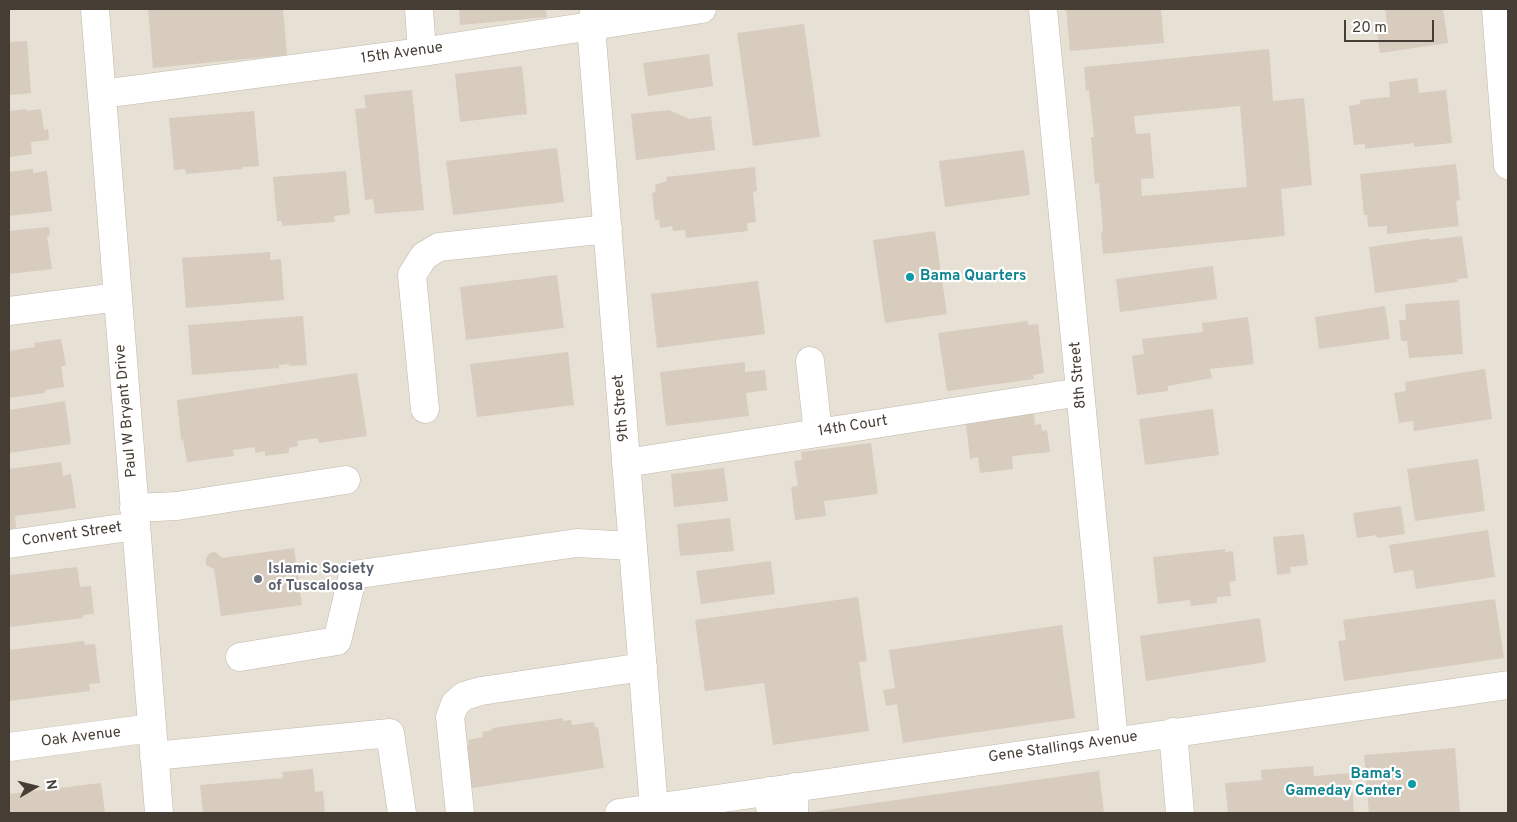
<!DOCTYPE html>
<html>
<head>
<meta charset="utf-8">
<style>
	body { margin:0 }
	#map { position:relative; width:1517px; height:822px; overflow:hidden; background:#f3eee6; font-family:Overpass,sans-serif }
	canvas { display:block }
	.frame { position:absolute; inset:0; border:10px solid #463e35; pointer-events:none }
	.north { position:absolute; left:10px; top:762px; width:50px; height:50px; -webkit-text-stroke:4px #fff; paint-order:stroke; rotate:82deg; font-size:14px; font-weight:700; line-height:20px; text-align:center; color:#463e35 }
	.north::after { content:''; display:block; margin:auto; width:18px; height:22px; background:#463e35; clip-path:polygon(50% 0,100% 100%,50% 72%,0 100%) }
	.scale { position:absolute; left:1344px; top:20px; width:90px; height:22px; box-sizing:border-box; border:2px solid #463e35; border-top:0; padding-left:6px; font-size:15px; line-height:18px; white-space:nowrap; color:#463e35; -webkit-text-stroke:4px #fff; paint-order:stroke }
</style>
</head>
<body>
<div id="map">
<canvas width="1517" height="822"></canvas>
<div class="frame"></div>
<div class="north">N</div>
<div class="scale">20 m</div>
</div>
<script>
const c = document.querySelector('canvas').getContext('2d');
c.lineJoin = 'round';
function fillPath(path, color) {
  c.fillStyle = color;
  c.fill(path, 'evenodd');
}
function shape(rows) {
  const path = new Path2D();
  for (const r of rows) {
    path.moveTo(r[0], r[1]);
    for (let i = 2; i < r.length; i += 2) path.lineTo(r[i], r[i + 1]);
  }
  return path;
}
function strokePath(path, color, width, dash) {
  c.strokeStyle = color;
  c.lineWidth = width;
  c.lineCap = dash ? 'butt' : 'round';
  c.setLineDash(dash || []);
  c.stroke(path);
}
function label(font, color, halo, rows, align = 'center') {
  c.font = font + ' Overpass,sans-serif';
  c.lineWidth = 4.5;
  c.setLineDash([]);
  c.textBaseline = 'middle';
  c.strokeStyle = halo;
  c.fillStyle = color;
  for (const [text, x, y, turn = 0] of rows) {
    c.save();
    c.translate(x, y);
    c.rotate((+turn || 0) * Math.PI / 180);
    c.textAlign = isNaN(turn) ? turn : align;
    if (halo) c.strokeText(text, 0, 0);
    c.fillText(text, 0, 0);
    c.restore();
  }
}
fillPath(shape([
	[9,9,1508,9,1508,813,9,813]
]), '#e7e0d4');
fillPath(shape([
	[148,9,283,9,287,55,153,68],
	[459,9,546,9,547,17,460,25],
	[1066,9,1161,9,1164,43,1070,51],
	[1385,9,1443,9,1448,43,1380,53,1377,33,1388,31],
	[804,24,820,137,753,146,737,33],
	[27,41,31,93,9,95,9,42],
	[1269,49,1273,101,1304,98,1312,185,1281,189,1285,236,1103,254,1101,232,1103,231,1099,183,1095,184,1091,137,1094,137,1089,90,1086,91,1084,67],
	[1240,106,1247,187,1142,196,1141,179,1154,178,1150,133,1136,134,1134,116],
	[709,54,713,86,648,96,643,63],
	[522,66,527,114,460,122,455,74],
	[1417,78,1419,93,1446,90,1452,143,1414,147,1414,143,1365,149,1365,144,1354,145,1349,106,1360,104,1360,100,1390,97,1389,82],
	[412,90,424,210,375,214,373,199,365,200,355,109,366,108,364,95],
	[26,109,26,111,41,109,44,130,48,129,49,140,31,142,32,154,9,157,9,111],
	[669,110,689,119,711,116,715,150,636,160,631,114],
	[254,111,259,166,242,167,243,169,186,174,185,169,174,170,169,118],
	[557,148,564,202,453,215,446,161],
	[1024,150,1030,195,945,207,939,161],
	[1456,164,1460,200,1456,201,1459,226,1387,234,1387,226,1368,227,1367,215,1364,215,1360,174],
	[755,167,757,191,753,192,756,222,747,223,748,231,686,238,685,230,673,231,672,226,660,228,659,220,655,220,652,193,656,192,655,185,667,181,666,177],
	[33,169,33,173,47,171,52,211,9,216,9,172],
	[346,171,350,214,334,216,335,222,282,226,282,221,277,221,273,177],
	[49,227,50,235,47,236,52,269,9,274,9,231],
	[935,231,947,314,885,323,873,240],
	[1462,236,1468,278,1457,279,1458,282,1375,293,1369,247,1430,238,1430,240],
	[270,252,270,260,281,259,284,300,186,308,182,258],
	[1213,266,1217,299,1120,312,1116,279],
	[557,275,564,328,466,340,460,287],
	[758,281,765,334,657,348,651,294],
	[1459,300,1463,354,1409,358,1407,341,1401,341,1399,320,1406,320,1405,304],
	[1385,306,1390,339,1319,349,1315,317],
	[303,316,307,365,289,366,289,364,279,365,279,368,192,375,188,325],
	[1248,317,1254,364,1210,369,1212,378,1168,386,1168,391,1137,395,1132,356,1144,354,1142,339,1203,332,1202,323],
	[1028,321,1028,325,1038,324,1044,373,1033,375,1034,379,947,391,938,333],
	[61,339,66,366,61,366,64,387,45,390,45,393,9,398,9,351,35,347,34,343],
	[568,352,574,405,477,417,470,364],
	[745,362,745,372,765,370,767,390,746,393,749,416,666,426,660,372],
	[1485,369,1492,419,1414,431,1413,421,1399,423,1394,393,1406,391,1405,382],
	[357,373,367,436,319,443,318,438,297,441,298,446,289,448,289,453,265,456,265,451,255,453,255,447,233,450,234,456,187,462,183,439,181,440,177,400],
	[65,401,71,444,9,453,9,410],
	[1033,408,1035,425,1041,424,1042,431,1047,430,1050,452,1012,456,1013,469,980,473,978,457,970,459,965,416],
	[1213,409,1219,455,1145,465,1139,419],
	[871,443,878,494,824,501,826,516,795,520,791,487,798,486,794,461,802,460,801,452],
	[1478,459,1485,511,1415,521,1407,469],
	[61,462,63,476,71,474,76,508,15,516,16,528,9,530,9,469],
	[724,468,728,501,674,507,671,474],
	[1401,506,1405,534,1377,538,1377,535,1357,538,1353,513],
	[730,518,734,551,680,556,677,524],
	[1488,530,1495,577,1416,589,1413,570,1394,573,1389,545],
	[1304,534,1308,565,1290,567,1291,573,1277,575,1273,537],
	[294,548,302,605,221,616,214,569,206,565,206,558,210,553,216,552,222,558],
	[1225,549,1225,552,1233,551,1236,581,1229,582,1231,596,1217,597,1217,603,1191,606,1190,600,1158,604,1153,557],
	[771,561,775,594,701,604,696,571],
	[77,567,80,587,91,586,94,614,83,615,83,618,9,627,9,575],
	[858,597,867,661,859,662,869,731,773,745,764,683,705,691,695,620],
	[1495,599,1504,658,1344,681,1338,641,1346,640,1343,620],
	[1260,618,1266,662,1146,681,1140,636],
	[1062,625,1075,718,903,743,897,704,886,706,883,690,895,688,889,650],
	[84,641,85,645,95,644,100,683,89,684,90,691,9,701,9,650],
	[563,718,563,721,571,720,572,725,594,722,595,727,598,727,604,768,466,789,460,747,469,745,468,740,483,737,482,732,493,730,492,728],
	[1455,748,1460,813,1369,813,1364,755],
	[1313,766,1314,776,1351,773,1354,813,1228,813,1225,783,1262,780,1261,770],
	[313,769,315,792,323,791,325,813,203,813,200,785,283,778,282,772],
	[1099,771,1104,813,812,813,812,812],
	[101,783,105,813,9,813,9,794]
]), '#d8ccbe');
const minor = shape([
	[95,9,159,813],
	[419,9,422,52],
	[595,9,591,26,654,808],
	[1043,9,1114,741],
	[1496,9,1508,165],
	[102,94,422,52,702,9],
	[9,311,118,297],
	[810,361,818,433],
	[425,409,412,275,424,256,439,247,608,229],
	[626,463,1080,392],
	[134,508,177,506,346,480],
	[9,544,136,526],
	[240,657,337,641,353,575,577,543,633,546],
	[1173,732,1180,813],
	[9,747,152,728],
	[154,756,390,733,402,813],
	[768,791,771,813],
	[460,813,450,717,455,704,464,696,481,691,643,667],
	[619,813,1508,685],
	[794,813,795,787]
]);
strokePath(minor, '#c1b8ac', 29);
strokePath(minor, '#fff', 28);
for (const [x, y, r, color] of [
	[910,277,5,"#0f9aa8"],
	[258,579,5,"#6b7280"],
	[1412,784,5,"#0f9aa8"]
]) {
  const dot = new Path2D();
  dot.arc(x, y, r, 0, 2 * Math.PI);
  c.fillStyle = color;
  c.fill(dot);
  strokePath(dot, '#fff', 2);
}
label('15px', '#463e35', '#fff', [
	["15th Avenue",402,54,-8],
	["8th Street",1079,375,-95],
	["9th Street",622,408,-95],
	["Paul W Bryant Drive",127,411,-95],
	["14th Court",853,427,-9],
	["Convent Street",72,535,-8],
	["Oak Avenue",81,738,-7],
	["Gene Stallings Avenue",1063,748,-8]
]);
label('bold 15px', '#0d838f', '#fff', [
	["Bama Quarters",920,277],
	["Bama's",1402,775,"right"],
	["Gameday Center",1402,792,"right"]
], 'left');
label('bold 15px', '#5b616d', '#fff', [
	["Islamic Society",268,570],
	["of Tuscaloosa",268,587]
], 'left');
</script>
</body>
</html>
